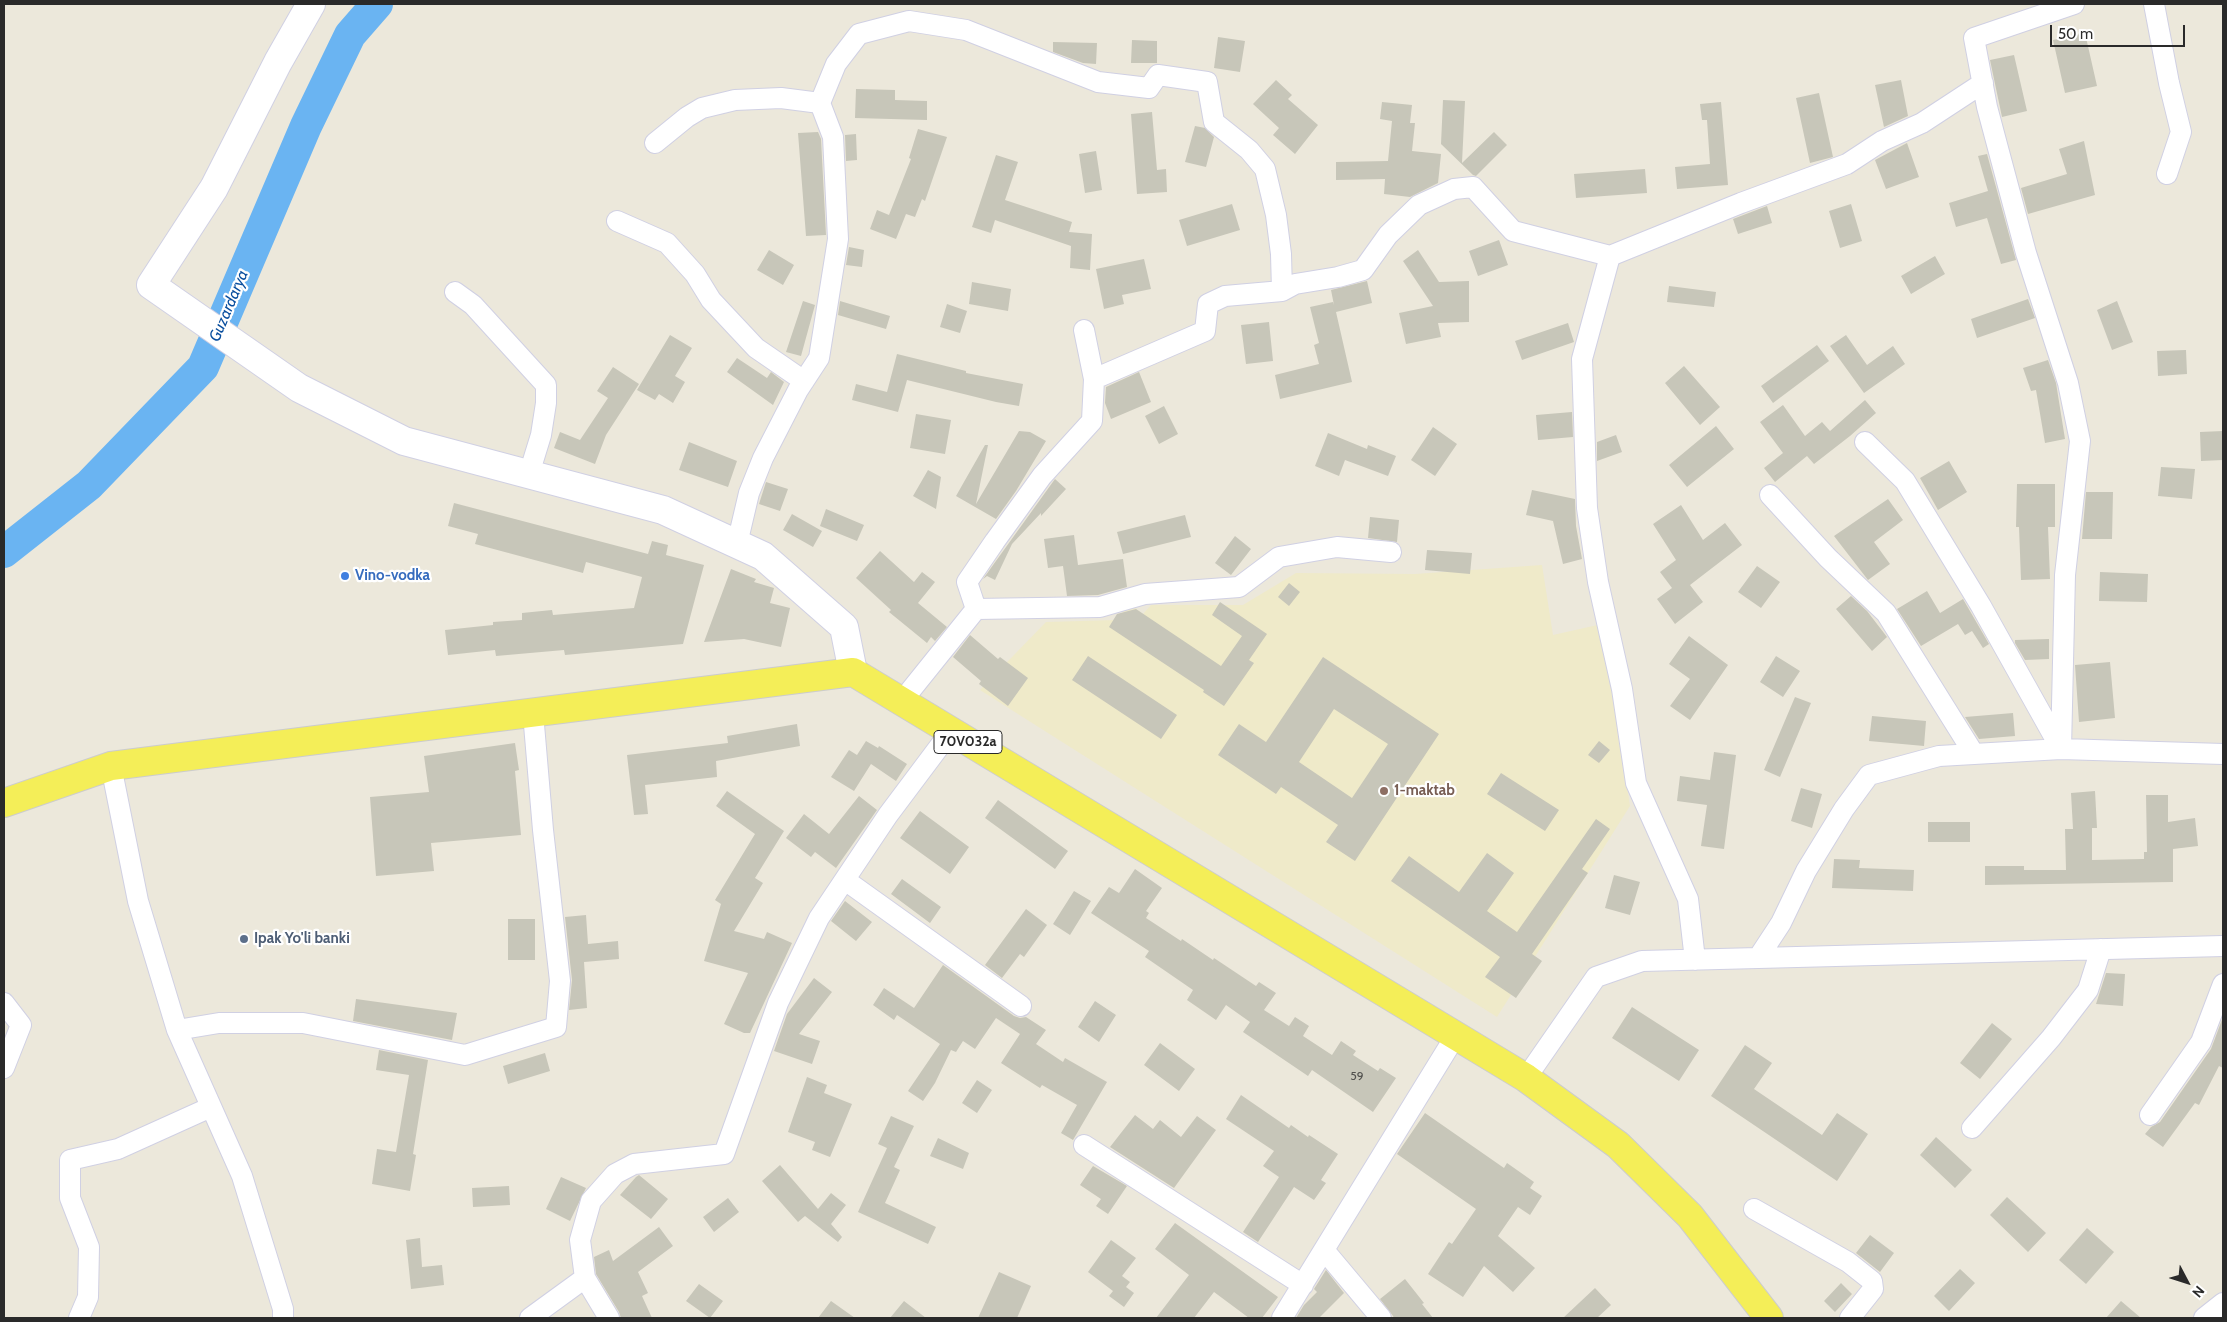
<!DOCTYPE html>
<html>
<head>
<meta charset="utf-8">
<style>
	body { margin:0 }
	#map { position:relative; width:2227px; height:1322px; overflow:hidden; background:#ece8db; font-family:Cabin,sans-serif }
	canvas { display:block }
	.frame { position:absolute; inset:0; border:5px solid #2a2a2a; pointer-events:none }
	.north { position:absolute; left:2162px; top:1257px; width:50px; height:50px; -webkit-text-stroke:4px #fff; paint-order:stroke; rotate:130deg; font-size:14px; font-weight:700; line-height:20px; text-align:center; color:#2a2a2a }
	.north::after { content:''; display:block; margin:auto; width:18px; height:22px; background:#2a2a2a; clip-path:polygon(50% 0,100% 100%,50% 72%,0 100%) }
	.scale { position:absolute; left:2050px; top:25px; width:135px; height:22px; box-sizing:border-box; border:2px solid #2a2a2a; border-top:0; padding-left:6px; font-size:15px; line-height:18px; white-space:nowrap; color:#2a2a2a; -webkit-text-stroke:4px #fff; paint-order:stroke }
</style>
</head>
<body>
<div id="map">
<canvas width="2227" height="1322"></canvas>
<div class="frame"></div>
<div class="north">N</div>
<div class="scale">50 m</div>
</div>
<script>
const c = document.querySelector('canvas').getContext('2d');
c.lineJoin = 'round';
function fillPath(path, color) {
  c.fillStyle = color;
  c.fill(path, 'evenodd');
}
function shape(rows) {
  const path = new Path2D();
  for (const r of rows) {
    path.moveTo(r[0], r[1]);
    for (let i = 2; i < r.length; i += 2) path.lineTo(r[i], r[i + 1]);
  }
  return path;
}
function strokePath(path, color, width, dash) {
  c.strokeStyle = color;
  c.lineWidth = width;
  c.lineCap = dash ? 'butt' : 'round';
  c.setLineDash(dash || []);
  c.stroke(path);
}
function label(font, color, halo, rows, align = 'center') {
  c.font = font + ' Cabin,sans-serif';
  c.lineWidth = 4.5;
  c.setLineDash([]);
  c.textBaseline = 'middle';
  c.strokeStyle = halo;
  c.fillStyle = color;
  for (const [text, x, y, turn = 0] of rows) {
    c.save();
    c.translate(x, y);
    c.rotate((+turn || 0) * Math.PI / 180);
    c.textAlign = isNaN(turn) ? turn : align;
    if (halo) c.strokeText(text, 0, 0);
    c.fillText(text, 0, 0);
    c.restore();
  }
}
fillPath(shape([
	[1542,565,1553,635,1602,624,1630,806,1497,1017,980,690,1046,622,1116,620,1130,604,1143,614,1151,605,1243,605,1296,573,1415,574]
]), '#efeac9');
strokePath(shape([
	[4,552,89,485,203,367,306,126,350,35,377,4]
]), '#6ab4f2', 32);
fillPath(shape([
	[2085,33,2097,86,2065,93,2053,40],
	[1218,37,1245,41,1240,72,1214,68],
	[1132,40,1157,41,1157,63,1131,63],
	[1053,42,1097,43,1096,64,1083,63,1053,52],
	[2014,55,2027,111,2002,117,1990,60],
	[1276,80,1292,95,1288,99,1318,125,1295,154,1273,135,1279,128,1253,104],
	[1901,80,1908,116,1884,127,1875,85],
	[856,89,895,90,895,100,927,101,927,120,855,118],
	[1819,93,1833,157,1810,163,1796,98],
	[1443,100,1465,101,1462,163,1494,132,1507,145,1476,176,1473,175,1441,144],
	[1382,102,1412,105,1410,123,1415,123,1412,151,1441,154,1438,183,1410,197,1384,194,1385,179,1336,180,1336,162,1388,161,1392,121,1380,119],
	[1721,102,1728,185,1677,189,1675,167,1710,164,1707,120,1702,120,1700,104],
	[1152,112,1157,170,1166,169,1167,192,1137,194,1131,114],
	[1195,126,1205,128,1214,137,1206,167,1185,162],
	[918,129,947,137,925,201,922,199,915,217,906,214,896,239,870,229,877,210,889,215,911,159,909,158],
	[818,132,821,139,826,235,806,236,798,133],
	[856,134,857,160,846,161,845,135],
	[2084,141,2095,195,2028,214,2021,188,2067,174,2059,149],
	[1907,143,1919,177,1886,189,1875,160],
	[1096,151,1102,190,1085,193,1079,154],
	[1987,154,2016,260,2001,264,1987,218,1956,227,1949,203,1988,191,1978,156],
	[996,155,1018,162,1005,200,1072,222,1069,232,1092,234,1090,270,1070,268,1071,246,995,220,991,233,972,227],
	[1645,169,1647,193,1576,198,1574,174],
	[1232,204,1240,230,1187,246,1179,220],
	[1851,204,1862,241,1840,248,1829,211],
	[1767,206,1772,223,1738,234,1733,219],
	[1499,240,1508,265,1478,276,1469,251],
	[849,247,864,250,862,267,846,265],
	[769,250,794,265,783,285,757,270],
	[1418,250,1439,282,1469,281,1469,322,1438,323,1441,337,1406,344,1399,313,1433,306,1403,261],
	[1935,256,1945,274,1911,294,1901,276],
	[1144,259,1151,289,1122,295,1124,304,1104,309,1096,269],
	[1367,281,1372,303,1336,312,1352,382,1280,399,1275,375,1319,364,1314,345,1319,343,1310,307,1333,302,1334,305,1331,290],
	[972,282,1011,289,1008,311,969,304],
	[1669,286,1716,292,1714,307,1667,302],
	[2028,299,2035,318,1977,338,1971,319],
	[803,301,815,305,801,356,786,352],
	[840,301,890,316,886,329,838,315],
	[2117,301,2133,342,2112,350,2097,310],
	[947,304,967,311,960,333,940,327],
	[1269,322,1273,361,1246,364,1241,325],
	[1568,323,1574,342,1522,360,1515,341],
	[670,335,692,348,675,376,685,382,673,403,659,394,655,400,637,390],
	[1846,335,1867,365,1893,346,1905,364,1864,393,1830,346],
	[1817,345,1829,361,1773,403,1761,386],
	[2186,350,2187,374,2158,376,2157,351],
	[897,354,966,371,966,373,1023,384,1019,406,996,402,907,380,898,412,852,400,856,384,887,392],
	[737,358,767,378,771,372,784,382,773,405,727,372],
	[2048,360,2056,383,2065,439,2045,443,2036,390,2031,391,2023,368],
	[1684,366,1720,407,1700,425,1665,383],
	[613,367,639,384,606,435,595,464,554,448,560,432,580,440,608,398,597,391],
	[1139,372,1151,402,1111,419,1105,403,1106,387],
	[1865,400,1876,413,1850,436,1814,464,1807,456,1775,482,1764,468,1783,453,1760,422,1783,405,1805,436,1822,422,1830,431],
	[1164,406,1178,434,1159,444,1145,416],
	[1572,412,1573,437,1538,440,1536,415],
	[916,414,951,420,945,454,910,448],
	[1716,426,1734,449,1687,487,1669,465],
	[1433,427,1457,444,1435,476,1411,460],
	[1019,431,1030,432,1046,441,1016,491,996,519,956,496,985,445,988,445,976,504],
	[2223,431,2223,460,2201,461,2200,432],
	[1328,433,1367,449,1368,445,1396,456,1388,476,1345,460,1339,476,1315,466],
	[1616,435,1622,452,1597,461,1597,442],
	[689,442,737,461,728,487,679,470],
	[1949,461,1967,492,1938,510,1920,478],
	[2161,467,2195,469,2192,499,2158,496],
	[928,470,941,477,936,509,913,496],
	[1055,479,1066,489,1041,516,1041,513,1012,544,995,580,987,576,983,579],
	[766,482,788,489,780,511,759,504],
	[2017,484,2055,484,2055,527,2048,527,2050,579,2021,580,2019,527,2016,527],
	[1532,490,1575,499,1576,526,1582,559,1563,564,1553,521,1526,515],
	[2086,492,2113,492,2112,539,2082,539],
	[1888,499,1903,520,1874,542,1890,564,1868,580,1834,536],
	[454,503,648,554,652,541,668,545,666,555,704,565,683,644,565,655,564,650,496,656,495,650,448,655,445,630,493,625,493,622,522,620,522,613,552,610,553,615,634,608,642,577,586,562,583,573,475,544,478,534,448,526],
	[1681,505,1703,540,1725,523,1742,545,1690,585,1703,602,1675,624,1657,599,1672,588,1660,572,1676,560,1653,524],
	[826,509,864,525,857,541,820,526],
	[792,514,822,531,813,547,783,530],
	[1185,515,1191,537,1123,554,1117,532],
	[1370,517,1399,520,1397,542,1368,538],
	[1074,535,1078,565,1123,559,1127,587,1098,595,1067,596,1063,566,1048,568,1044,539],
	[1235,536,1251,549,1231,575,1215,563],
	[1427,550,1472,553,1470,574,1425,570],
	[880,551,914,582,922,572,935,582,918,603,947,627,935,641,931,637,927,643,889,612,891,610,856,578],
	[1757,566,1780,582,1761,608,1738,592],
	[731,569,756,579,754,582,774,588,770,603,790,608,781,647,744,639,704,642],
	[2100,572,2148,574,2147,602,2099,601],
	[1289,583,1300,592,1289,606,1278,597],
	[1927,591,1940,613,1963,599,1989,644,1983,648,1972,631,1965,635,1958,624,1921,646,1897,609],
	[1851,596,1867,611,1887,637,1872,651,1836,609],
	[1220,602,1267,634,1249,660,1254,663,1224,706,1203,692,1204,690,1109,627,1117,614,1136,609,1221,666,1242,636,1212,615],
	[970,635,998,659,1000,657,1028,678,1008,706,979,684,981,681,953,657],
	[1689,636,1728,665,1690,720,1670,706,1690,679,1669,664],
	[2049,639,2049,659,2025,660,2015,643,2015,640],
	[1088,656,1177,715,1161,739,1072,680],
	[1776,656,1800,671,1783,697,1760,682],
	[1323,657,1439,734,1355,861,1326,842,1338,825,1281,787,1276,794,1218,755,1239,724,1266,742],
	[1334,709,1388,744,1352,798,1299,762],
	[2110,662,2115,718,2079,722,2075,665],
	[1795,697,1811,703,1780,777,1764,770],
	[2013,713,2015,736,1979,739,1965,717],
	[1872,716,1926,721,1924,746,1869,741],
	[797,724,800,746,716,761,717,777,645,785,648,814,634,815,627,755,728,743,727,736],
	[866,741,878,748,879,746,907,764,896,781,871,764,854,791,831,777,849,750,857,755],
	[1599,741,1610,750,1599,763,1588,755],
	[515,743,519,770,515,771,521,835,431,843,434,871,376,876,370,797,429,792,424,756],
	[1714,752,1736,755,1724,849,1701,846,1707,805,1677,801,1680,776,1710,780],
	[1501,773,1559,810,1545,831,1487,794],
	[1801,788,1822,794,1812,828,1791,821],
	[727,791,784,831,755,878,763,883,734,931,764,939,767,932,792,943,750,1033,744,1033,724,1024,748,973,704,961,721,904,715,900,755,834,716,806],
	[2095,791,2097,828,2092,828,2092,860,2144,859,2144,852,2147,852,2146,795,2168,795,2168,822,2195,818,2198,846,2173,849,2173,882,1985,885,1985,866,2024,866,2024,870,2066,870,2065,829,2073,829,2071,793],
	[859,796,877,810,836,868,815,852,811,857,786,838,804,814,829,834],
	[998,800,1068,851,1055,869,985,818],
	[920,811,969,847,950,874,900,838],
	[1596,819,1610,829,1582,869,1588,873,1532,954,1542,961,1516,998,1485,977,1500,957,1391,881,1409,856,1459,892,1487,853,1514,873,1487,911,1517,932],
	[1928,822,1970,822,1970,842,1928,842],
	[1834,859,1860,860,1859,868,1914,870,1913,891,1832,888],
	[1135,869,1162,888,1146,911,1149,913,1146,918,1181,941,1182,939,1213,960,1214,958,1256,986,1259,982,1276,993,1264,1010,1289,1026,1295,1017,1309,1026,1303,1036,1332,1055,1341,1041,1356,1051,1353,1055,1378,1071,1380,1068,1396,1078,1373,1112,1312,1070,1308,1076,1243,1032,1250,1022,1226,1005,1216,1020,1187,1000,1193,990,1145,957,1149,951,1091,913,1109,887,1119,893],
	[1614,875,1640,882,1630,915,1605,908],
	[902,879,941,907,930,923,891,894],
	[1074,891,1091,901,1070,935,1053,924],
	[845,901,872,922,856,941,831,921],
	[1026,909,1047,925,1024,957,1020,954,1002,978,985,965],
	[586,915,588,944,618,941,619,959,584,962,587,1008,569,1010,572,980,565,917],
	[508,919,535,919,535,960,508,960],
	[943,965,1014,1016,1020,1018,1026,1017,1046,1030,1036,1044,1063,1062,1065,1058,1107,1082,1073,1140,1061,1133,1077,1105,1042,1085,1040,1088,1001,1063,1020,1034,996,1018,975,1049,963,1041,956,1052,951,1050,935,1083,923,1101,908,1091,940,1044,897,1015,894,1020,873,1005,884,988,914,1008],
	[2106,973,2125,974,2123,1006,2096,1004],
	[814,978,832,992,799,1034,820,1041,812,1064,774,1051,787,1014],
	[356,999,457,1013,452,1040,353,1021],
	[1095,1001,1116,1015,1099,1042,1078,1027],
	[1632,1007,1699,1050,1679,1081,1612,1038],
	[2223,1017,2223,1068,2219,1066,2199,1105,2195,1103,2163,1147,2145,1134,2151,1127,2160,1122,2211,1049],
	[1992,1023,2012,1039,1980,1079,1960,1063],
	[1160,1043,1195,1069,1179,1091,1144,1065],
	[1745,1045,1772,1063,1754,1089,1822,1135,1837,1113,1868,1134,1837,1181,1711,1096],
	[379,1050,428,1060,413,1154,416,1155,410,1191,372,1184,377,1149,396,1152,409,1075,376,1070],
	[545,1053,550,1071,508,1084,503,1066],
	[807,1077,827,1085,824,1093,852,1104,830,1157,812,1150,815,1142,788,1132],
	[977,1080,992,1090,977,1113,962,1103],
	[1241,1095,1289,1128,1291,1125,1308,1137,1309,1135,1338,1154,1321,1180,1326,1183,1314,1200,1294,1187,1258,1242,1243,1232,1279,1177,1263,1166,1274,1151,1226,1119],
	[1425,1113,1504,1168,1507,1163,1534,1182,1530,1188,1542,1196,1530,1215,1518,1207,1498,1236,1535,1268,1513,1292,1484,1266,1463,1297,1428,1274,1449,1242,1452,1244,1476,1209,1397,1154],
	[1135,1115,1153,1129,1160,1120,1181,1137,1197,1116,1216,1130,1174,1188,1110,1147],
	[891,1116,914,1126,894,1167,900,1170,885,1203,936,1227,928,1244,858,1212,887,1148,878,1144],
	[1936,1137,1972,1170,1955,1188,1920,1155],
	[938,1138,969,1153,963,1169,930,1156],
	[780,1165,818,1209,831,1193,846,1205,831,1224,842,1237,838,1242,805,1216,798,1222,762,1181],
	[1093,1166,1127,1186,1108,1214,1096,1206,1101,1199,1080,1185],
	[639,1175,668,1199,651,1219,620,1195,636,1177],
	[561,1177,586,1188,570,1221,546,1209],
	[509,1186,510,1205,473,1207,472,1188],
	[2007,1197,2046,1233,2028,1252,1990,1215],
	[728,1198,739,1212,714,1232,703,1217],
	[1175,1223,1278,1297,1262,1318,1249,1318,1214,1292,1194,1318,1156,1318,1189,1275,1155,1249],
	[659,1227,673,1246,638,1272,648,1293,642,1296,652,1318,621,1318,619,1312,596,1274,594,1257,609,1250,613,1261],
	[2087,1228,2114,1252,2086,1284,2059,1260],
	[1870,1235,1894,1253,1880,1272,1856,1253],
	[420,1238,422,1267,442,1265,444,1285,411,1289,406,1240],
	[1111,1240,1136,1258,1122,1276,1130,1282,1126,1287,1134,1293,1124,1307,1109,1296,1113,1291,1088,1272],
	[1960,1269,1975,1283,1949,1311,1934,1296],
	[1326,1270,1344,1293,1319,1318,1296,1318,1304,1305,1317,1292,1314,1289],
	[999,1272,1031,1286,1017,1318,978,1318],
	[1405,1279,1424,1303,1422,1304,1433,1318,1394,1318,1393,1316,1380,1299],
	[1841,1283,1852,1294,1835,1312,1824,1301],
	[699,1284,723,1301,710,1318,686,1301],
	[1595,1288,1611,1305,1597,1318,1563,1318],
	[831,1301,855,1318,818,1318],
	[904,1301,926,1318,890,1318],
	[2121,1301,2141,1318,2106,1318]
]), '#c7c6b9');
const street = shape([
	[2154,4,2169,83,2181,132,2167,174],
	[820,103,836,64,859,34,909,21,966,30,1098,82,1149,88,1158,75,1207,82,1214,122,1249,150,1265,169,1276,215,1281,254,1282,291],
	[655,143,687,117,702,108,735,100,781,98,820,103,833,137,838,239,819,358,798,390,763,458,749,493,737,544],
	[617,221,667,243,695,274,711,300,756,348,804,381],
	[455,292,473,305,546,385,546,403,541,435,529,474],
	[1094,379,1205,331,1208,304,1225,296,1282,291,1295,284,1338,277,1363,270,1388,235,1419,205,1454,189,1473,187,1513,231,1610,256],
	[1865,442,1905,481,1981,606,2061,749,2065,575,2080,441,2068,383,2026,253,1987,107,1974,38,2074,4],
	[1770,495,1828,558,1886,613,1974,754],
	[976,609,1100,607,1145,594,1239,587,1279,557,1337,547,1391,552],
	[902,701,976,609,967,582,995,541,1042,476,1092,421,1094,379,1084,330],
	[111,766,138,901,177,1030,242,1176,283,1309,283,1318],
	[845,880,1021,1006],
	[1758,958,1781,923,1806,871,1844,809,1869,775,1939,756,2061,749,2223,754],
	[1695,960,1688,899,1636,783,1622,689,1598,582,1587,508,1582,359,1610,256,1741,203,1847,164,1882,141,1922,123,1983,83],
	[4,1003,21,1025,4,1068],
	[177,1030,219,1023,303,1023,465,1055,556,1027,560,981,543,830,533,713],
	[1526,1078,1596,977,1642,961,2223,946],
	[2150,1115,2201,1042,2223,984],
	[1972,1128,2051,1038,2088,990,2101,949],
	[1084,1145,1303,1285],
	[1754,1209,1848,1262,1872,1281,1873,1289,1850,1318],
	[1324,1250,1381,1318],
	[79,1318,88,1297,89,1247,70,1198,70,1160,118,1149,211,1107],
	[530,1318,585,1278],
	[609,1318,585,1278,580,1240,591,1201,615,1174,634,1164,724,1154,778,1003,819,918,888,815,951,731],
	[1282,1318,1456,1035],
	[2204,1318,2223,1303]
]);
const secondary = shape([
	[311,4,278,62,214,188,151,285,299,388,404,441,663,510,763,556,844,627,853,672]
]);
const primary = shape([
	[4,803,111,766,853,672,1526,1078,1618,1145,1690,1216,1769,1318]
]);
strokePath(street, '#d0d0e3', 22);
strokePath(secondary, '#d0d0e3', 30);
strokePath(primary, '#ccc', 30);
strokePath(street, '#fff', 20);
strokePath(secondary, '#fff', 28);
strokePath(primary, '#f4ee58', 28);
for (const [x, y, r, color] of [
	[345,576,5,"#3f7fe0"],
	[1384,791,5,"#8d6e63"],
	[244,939,5,"#5c6f8a"]
]) {
  const dot = new Path2D();
  dot.arc(x, y, r, 0, 2 * Math.PI);
  c.fillStyle = color;
  c.fill(dot);
  strokePath(dot, '#fff', 2);
}
label('12px', '#51514e', null, [
	["59",1357,1076]
]);
for (const [x, y, w] of [
	[968,742,68]
]) {
  const box = new Path2D();
  box.roundRect(x - w / 2, y - 11.5, w, 23, 4);
  c.fillStyle = '#fff';
  c.fill(box);
  strokePath(box, '#2a2a2a', 1);
}
label('bold 14px', '#2a2a2a', null, [
	["70V032a",968,742]
]);
label('bold 15px', '#366cbe', '#fff', [
	["Vino-vodka",355,576]
], 'left');
label('bold 15px', '#785e54', '#fff', [
	["1-maktab",1394,791]
], 'left');
label('bold 15px', '#4e5e75', '#fff', [
	["Ipak Yo'li banki",254,939]
], 'left');
label('italic 16px', '#094e9e', '#fff', [
	["Guzardarya",229,306,-67]
]);
</script>
</body>
</html>
